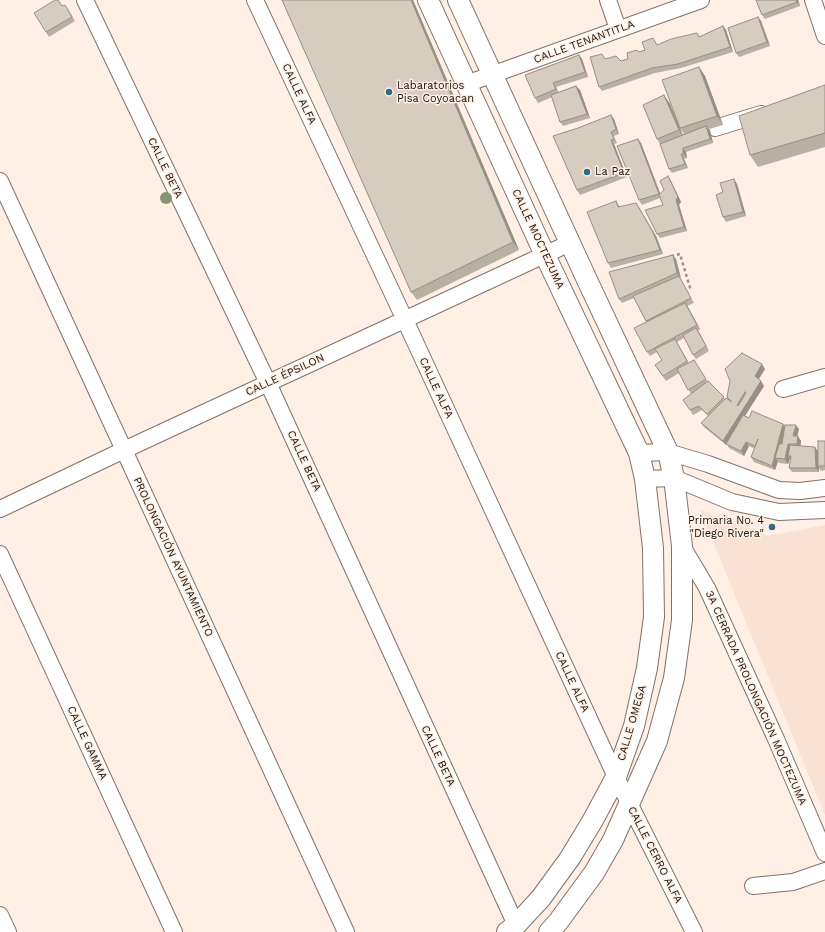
<!DOCTYPE html>
<html>
<head>
<meta charset="utf-8">
<style>
	body { margin:0 }
	canvas { display:block; background:#ffefe4 }
</style>
</head>
<body>
<canvas width="825" height="932"></canvas>
<script>
const c = document.querySelector('canvas').getContext('2d');
c.lineJoin = 'round';
function fillPath(path, color) {
  c.fillStyle = color;
  c.fill(path, 'evenodd');
}
function shape(rows) {
  const path = new Path2D();
  for (const r of rows) {
    path.moveTo(r[0], r[1]);
    for (let i = 2; i < r.length; i += 2) path.lineTo(r[i], r[i + 1]);
  }
  return path;
}
function strokePath(path, color, width, dash) {
  c.strokeStyle = color;
  c.lineWidth = width;
  c.lineCap = dash ? 'butt' : 'round';
  c.setLineDash(dash || []);
  c.stroke(path);
}
function label(font, color, halo, rows, align = 'center') {
  c.font = font + ' "Work Sans",sans-serif';
  c.lineWidth = 3;
  c.setLineDash([]);
  c.textBaseline = 'middle';
  c.strokeStyle = halo;
  c.fillStyle = color;
  for (const [text, x, y, turn = 0] of rows) {
    c.save();
    c.translate(x, y);
    c.rotate((+turn || 0) * Math.PI / 180);
    c.textAlign = isNaN(turn) ? turn : align;
    if (halo) c.strokeText(text, 0, 0);
    c.fillText(text, 0, 0);
    c.restore();
  }
}
fillPath(shape([
	[700,510,768,536,825,525,825,815]
]), '#f9e2d3');
const minor = shape([
	[85,0,268,383,516,925],
	[255,0,405,320,616,777,694,932],
	[608,0,618,29],
	[813,0,825,36],
	[466,84,701,0],
	[715,128,761,114],
	[0,181,346,932],
	[783,389,825,377],
	[639,453,668,452,708,464,779,490,800,491,825,488],
	[645,479,674,478,732,502,779,512,825,510],
	[0,509,124,450,570,243],
	[682,546,707,588,776,739,825,853],
	[0,554,174,932],
	[753,886,793,882,825,871],
	[0,915,8,932]
]);
const tertiary = shape([
	[428,0,545,255,639,453,645,479,653,548,654,617,647,668,634,726,616,777,593,820,570,858,541,898,516,925,507,932],
	[458,0,588,282,668,452,674,478,682,546,682,620,674,678,657,741,613,840,594,873,558,922,549,932]
]);
strokePath(minor, '#807269', 18);
strokePath(tertiary, '#807269', 22);
strokePath(shape([
	[671,256,680,254,691,291]
]), '#9c9189', 2.5, [3, 3]);
strokePath(minor, '#fff', 16);
strokePath(tertiary, '#fff', 20);
c.fillStyle = '#859678';
for (const [x, y] of [
	[166,198]
]) {
  c.beginPath();
  c.arc(x, y, 6, 0, 2 * Math.PI);
  c.fill();
}
fillPath(shape([
	[282,0,413,0,519,250,417,300,411,292],
	[756,0,798,0,800,6,765,19,762,15],
	[63,6,68,9,75,21,49,37,46,32],
	[758,17,761,21,770,46,739,57,736,53],
	[723,26,726,30,733,52,681,68,655,73,602,91,599,87,606,59,621,61,628,59,639,52,657,45,700,37],
	[579,55,582,59,588,77,556,87,558,92,580,90,590,118,563,126,560,122,552,97,538,103,535,98],
	[699,67,705,76,723,125,709,129,713,143,686,152,687,158,684,159,688,168,672,173,669,169,660,144,657,139,664,95,670,104,683,135,684,134,680,128],
	[825,85,825,147,758,167,750,155],
	[614,119,619,134,614,136,617,143,614,144,627,177,580,195,577,190],
	[641,143,660,194,664,190,668,176,671,181,681,202,679,205,687,231,660,238,657,234,663,205,660,198,642,205,639,200],
	[737,184,746,216,726,222,723,217,723,192],
	[616,201,620,207,639,207,656,236,663,254,611,268,608,263],
	[676,259,680,278,694,303,687,306,700,329,698,331,709,351,696,359,693,355,684,338,677,342,689,363,694,360,707,381,725,399,728,400,727,397,765,369,759,379,764,386,745,416,749,418,785,427,799,429,797,436,801,441,800,446,818,451,825,441,825,470,821,471,818,467,819,472,792,472,789,468,791,460,790,458,788,464,779,463,778,461,775,470,754,462,751,457,755,449,749,446,744,456,729,448,727,444,726,445,704,427,701,423,708,416,702,410,693,415,690,410,691,394,679,373,666,381,655,365,662,360,657,352,650,356,647,352,646,322,634,298,622,303,619,299]
]), '#b8b0a3');
fillPath(shape([
	[411,0,413,0,519,250,513,242],
	[796,0,798,0,800,6,797,2],
	[758,17,761,21,770,46,767,42],
	[723,26,726,30,733,52,730,47],
	[579,55,582,59,588,77,585,72],
	[699,67,705,76,723,125,717,116],
	[553,83,556,87,559,94,556,89],
	[576,86,580,90,590,118,587,114],
	[664,95,670,104,684,139,679,130],
	[611,115,614,119,619,134,616,129],
	[706,126,710,130,713,143,710,139],
	[638,139,641,143,662,198,659,194],
	[611,140,614,144,627,177,624,173],
	[683,148,686,152,687,158,683,154],
	[681,154,684,159,688,168,685,164],
	[668,176,671,181,681,202,679,205,687,231,684,227],
	[734,179,737,184,746,216,743,212],
	[636,203,656,236,663,254,660,250],
	[673,255,676,259,681,278,677,273],
	[685,303,688,307,700,329,697,325],
	[696,328,699,332,709,351,706,346],
	[762,364,765,369,758,380,755,376],
	[761,381,764,386,726,445,723,441],
	[783,424,786,428,778,458,775,458,778,461,775,470,772,466],
	[796,425,799,429,796,441,793,436],
	[798,436,801,441,800,449,797,444],
	[746,442,749,446,744,456,741,451],
	[788,444,791,448,788,456,790,458,788,464,785,459],
	[815,447,818,451,819,472,816,468]
]), '#969085');
const building = shape([
	[55,0,58,0,62,6,65,5,72,17,46,32,34,13,55,0],
	[282,0,411,0,513,242,411,292,282,0],
	[756,0,796,0,797,2,762,15,756,0],
	[758,17,767,42,736,53,728,28,758,17],
	[723,26,730,47,678,64,652,68,599,87,590,57,602,54,605,59,616,56,621,61,628,59,627,53,637,50,639,52,645,50,642,42,653,38,657,45,671,39,697,33,699,37,723,26],
	[579,55,585,72,553,83,556,89,535,98,525,75,579,55],
	[699,67,717,116,680,128,662,80,699,67],
	[825,85,825,133,750,155,739,116,825,85],
	[576,86,587,114,560,122,551,95,576,86],
	[664,95,679,130,657,139,643,105,664,95],
	[611,115,616,129,611,132,614,139,611,140,624,173,577,190,553,136,578,128,611,115],
	[706,126,710,139,683,148,683,154,681,154,685,164,669,169,660,144,706,126],
	[638,139,659,194,639,200,617,146,638,139],
	[668,176,678,197,676,200,684,227,657,234,645,210,663,205,659,195,664,190,660,181,668,176],
	[734,179,743,212,723,217,716,195,723,192,720,183,734,179],
	[616,201,618,207,636,203,653,232,660,250,608,263,587,212,616,201],
	[673,255,677,273,619,299,609,272,673,255],
	[679,276,691,298,646,321,633,296,679,276],
	[685,303,697,325,647,352,634,328,685,303],
	[696,328,706,346,693,355,683,335,696,328],
	[675,339,687,361,663,376,655,365,662,360,655,349,675,339],
	[742,353,762,364,755,376,761,381,723,441,701,423,726,398,732,402,727,397,730,381,725,369,742,353],
	[745,392,746,393,738,406,737,405,745,392],
	[694,360,706,379,688,390,677,369,694,360],
	[708,381,724,397,707,414,699,406,690,410,683,400,708,381],
	[752,411,783,424,772,466,751,457,758,439,755,446,746,442,741,451,726,444,743,415,749,418,752,411],
	[785,425,796,425,793,436,798,436,797,444,788,444,785,459,775,458,779,444,782,444,785,425],
	[818,441,825,441,825,466,818,466,818,441],
	[790,445,815,447,816,468,789,468,791,456,788,456,790,445]
]);
fillPath(building, '#d6cdbe');
strokePath(building, '#969085', 1);
for (const [x, y, r, color] of [
	[389,92,4,"#316c84"],
	[587,172,4,"#316c84"],
	[772,527,4,"#316c84"]
]) {
  const dot = new Path2D();
  dot.arc(x, y, r, 0, 2 * Math.PI);
  c.fillStyle = color;
  c.fill(dot);
  strokePath(dot, '#ffefe4', 1.5);
}
label('11px', '#17120e', '#ffefe4', [
	["CALLE TENANTITLA",584,42,-20],
	["CALLE ALFA",299,94,65],
	["CALLE BETA",165,168,64],
	["CALLE MOCTEZUMA",538,239,65],
	["CALLE ÉPSILON",285,375,-25],
	["CALLE ALFA",436,388,65],
	["CALLE BETA",304,461,65],
	["PROLONGACIÓN AYUNTAMIENTO",173,557,65],
	["CALLE ALFA",572,682,65],
	["3A CERRADA PROLONGACIÓN MOCTEZUMA",756,698,66],
	["CALLE OMEGA",632,723,-74],
	["CALLE GAMMA",87,743,65],
	["CALLE BETA",438,756,65],
	["CALLE CERRO ALFA",655,855,63]
]);
label('11px', '#17120e', '#ffefe4', [
	["Labaratorios",397,86],
	["Pisa Coyoacan",397,99],
	["La Paz",595,172],
	["Primaria No. 4",764,521,"right"],
	["\"Diego Rivera\"",764,534,"right"]
], 'left');
</script>
</body>
</html>
